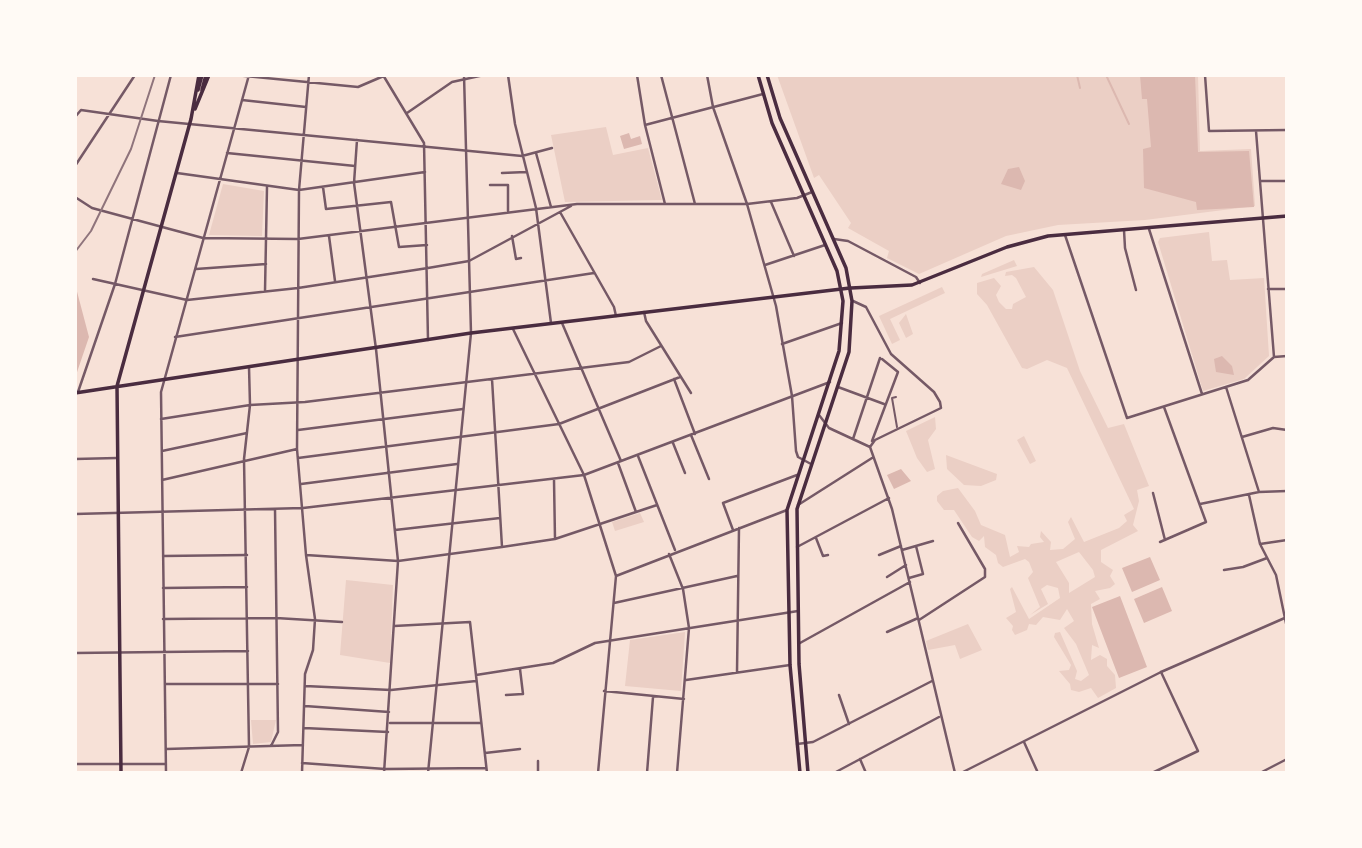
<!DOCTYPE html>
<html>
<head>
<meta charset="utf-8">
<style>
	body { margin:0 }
	#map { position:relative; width:1362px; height:848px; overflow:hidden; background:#f7e1d7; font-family:"PT Sans Narrow",sans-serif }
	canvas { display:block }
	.frame { position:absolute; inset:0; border:77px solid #fffaf5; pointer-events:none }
</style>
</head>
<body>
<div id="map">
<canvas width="1362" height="848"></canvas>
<div class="frame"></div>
</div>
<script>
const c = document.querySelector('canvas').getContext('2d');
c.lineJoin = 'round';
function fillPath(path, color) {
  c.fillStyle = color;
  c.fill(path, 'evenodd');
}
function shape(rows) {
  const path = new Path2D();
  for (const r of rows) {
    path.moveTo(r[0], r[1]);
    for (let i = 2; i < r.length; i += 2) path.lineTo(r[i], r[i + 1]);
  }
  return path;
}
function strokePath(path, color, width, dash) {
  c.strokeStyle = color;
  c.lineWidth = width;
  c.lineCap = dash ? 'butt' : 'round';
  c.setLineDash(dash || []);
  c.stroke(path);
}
fillPath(shape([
	[777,75,1198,75,1200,151,1251,149,1255,206,1145,220,1058,225,1006,236,919,274,887,258,889,251,848,228,851,223,819,175,814,178],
	[606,127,613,155,648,148,662,200,565,202,551,135],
	[223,184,264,191,262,236,209,235],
	[1209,232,1212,261,1227,260,1230,280,1264,278,1269,356,1244,379,1203,391,1158,242,1160,238],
	[1014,260,1017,266,981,277,982,274],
	[1034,267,1053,290,1080,371,1108,428,1124,424,1149,486,1137,490,1139,501,1133,525,1138,531,1101,550,1101,562,1113,570,1110,576,1115,584,1110,588,1095,591,1100,599,1091,604,1092,624,1099,648,1092,645,1091,660,1100,655,1107,659,1107,666,1115,675,1116,688,1098,698,1091,688,1079,692,1071,690,1070,684,1059,671,1069,670,1071,665,1054,637,1055,633,1060,632,1077,671,1075,679,1081,681,1089,675,1076,644,1064,628,1074,621,1067,609,1060,620,1043,617,1036,625,1029,624,1027,630,1015,635,1012,630,1013,626,1006,618,1016,612,1010,589,1012,587,1029,619,1060,598,1058,588,1047,585,1041,589,1048,604,1030,615,1040,607,1028,578,1033,572,1029,562,1025,559,1003,567,998,563,996,555,985,547,984,536,979,541,972,537,954,510,944,510,937,501,937,496,943,491,958,488,975,511,981,525,1005,535,1010,557,1019,552,1017,546,1029,547,1031,544,1044,542,1040,537,1041,531,1051,542,1050,550,1063,549,1075,539,1068,522,1071,517,1084,542,1119,528,1127,521,1124,515,1134,509,1067,368,1047,360,1027,369,1022,368,987,305,977,294,977,283,994,278,1001,286,996,295,999,302,1006,309,1012,309,1013,304,1026,297,1016,278,1012,275,1005,276,1006,272],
	[1079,552,1093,570,1095,577,1069,593,1069,583,1056,562],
	[942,287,945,293,890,319,900,340,892,344,879,316],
	[906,314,913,334,906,338,899,323],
	[935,417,936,429,928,440,935,469,927,472,917,458,906,431],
	[1024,436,1036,461,1030,464,1017,440],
	[946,455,997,474,996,480,981,486,964,485,947,469],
	[640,513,644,522,615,531,612,522],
	[346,580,393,585,390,663,340,655],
	[968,624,982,650,960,659,955,645,928,650,926,641],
	[685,632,681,691,625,686,630,640],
	[251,720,276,720,271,742,253,744]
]), '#ebcfc5');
fillPath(shape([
	[1140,75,1195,75,1198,152,1249,151,1254,207,1197,210,1196,202,1144,188,1143,149,1151,147,1147,99,1142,99],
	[629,133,631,139,640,136,642,144,624,149,620,136],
	[1019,167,1025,181,1021,190,1001,184,1008,169],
	[75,284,89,337,75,378],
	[1222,356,1232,366,1234,375,1216,372,1214,359],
	[901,469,911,481,894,489,887,475],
	[1150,557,1160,580,1132,592,1122,568],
	[1162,587,1172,611,1144,623,1134,599],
	[1120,596,1147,667,1119,678,1092,607]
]), '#dcb8b0');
strokePath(shape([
	[1077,75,1080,88],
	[1106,75,1129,124]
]), '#dcb8b0', 2);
strokePath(shape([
	[896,397,892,398,897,427]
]), '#755966', 2);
strokePath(shape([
	[235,75,358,87,386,75],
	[383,75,424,143,428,340],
	[508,75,515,124,536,208,551,323],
	[637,75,645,125,665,204],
	[661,75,695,204],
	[707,75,713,107,747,204],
	[1205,75,1209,131,1287,130],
	[242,100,306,107],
	[407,113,452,82,484,75],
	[75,117,81,110,158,121,522,156,552,148],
	[645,125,763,94],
	[1256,131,1274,357],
	[357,140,354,183,376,349,398,561,384,773],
	[227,153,355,166],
	[536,153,551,207],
	[75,166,135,75,147,75],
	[177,173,299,190,425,172],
	[502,173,526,172],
	[1260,181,1287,181],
	[490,185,508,185,508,211],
	[323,187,326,209,391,202,399,247,427,245],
	[75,197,92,208,203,238,298,239,577,204,747,204,797,198,812,192],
	[771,202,794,256],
	[560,212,614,307,616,316],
	[1149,229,1202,394],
	[1124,230,1125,248,1136,290],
	[1065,235,1127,418,1248,380,1274,357,1287,356],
	[329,236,335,281],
	[512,236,516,259,521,258],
	[834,239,848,241,916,277,920,283],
	[765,265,825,245],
	[196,269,266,264],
	[93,279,187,300,298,288,428,268,469,261,571,206],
	[1268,289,1287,289],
	[265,291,267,187],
	[853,301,866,307,891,354,934,392,940,402,941,408,875,440,870,447],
	[644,312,646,321,691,393],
	[562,323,621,461],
	[513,329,584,475,616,576,598,773],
	[175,337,594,273],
	[782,344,842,323],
	[492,379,502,547],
	[674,379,695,434],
	[838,387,884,404],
	[1226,387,1259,492],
	[78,392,115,284,171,75],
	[819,415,829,428,870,447,892,509,955,773],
	[161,419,250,405,305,402,629,362,661,346],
	[298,430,463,409],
	[691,435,709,479],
	[1242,437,1273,428,1287,430],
	[853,439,880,358],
	[872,441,898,372,882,359],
	[673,443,685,473],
	[162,451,247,433],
	[638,456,675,550],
	[298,458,559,424,680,377],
	[75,459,117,458],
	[618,463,636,512],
	[162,480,297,449],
	[554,480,555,539],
	[301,484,457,464],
	[1153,493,1165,540],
	[1249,495,1260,544,1276,575,1287,628],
	[1200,504,1259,492,1287,491],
	[798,505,872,458],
	[75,514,303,508,584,475,830,382],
	[395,530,500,518],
	[733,530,723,503,797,475],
	[816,538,823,556,828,555],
	[1160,542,1206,522,1164,407],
	[1260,544,1287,540],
	[797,547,889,498],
	[902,550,933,541],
	[669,554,683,589,689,628,677,773],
	[306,555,398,561,502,547,555,539,657,505],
	[879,555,901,546],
	[163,556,247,555],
	[1224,570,1243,567,1267,558],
	[616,576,787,510],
	[887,577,906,565],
	[909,578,923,574,916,546],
	[163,588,247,587],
	[614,603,737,576],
	[163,619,276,618,342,622],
	[919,620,985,577,985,569,958,523],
	[394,626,470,622,487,773],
	[887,632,918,618],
	[800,643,910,582],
	[75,653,248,651],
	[737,672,739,528],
	[476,675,553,663,595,643,798,611],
	[686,680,790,665],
	[165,684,278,684],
	[305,686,391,690,476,681],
	[604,691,684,699],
	[506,695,523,694,520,669],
	[839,695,849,724],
	[305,706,389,712],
	[390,723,481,723],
	[304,728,388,732],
	[1024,742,1038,773],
	[797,744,813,742,932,681],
	[271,746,278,732,275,509],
	[166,749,303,745],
	[485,753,520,749],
	[860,759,866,773],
	[538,761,538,773],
	[302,763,385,769,486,768],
	[75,764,166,764],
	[166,773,161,392,249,75],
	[241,773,249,747,244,459,250,405,249,367],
	[302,773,305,674,313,650,315,619,306,555,297,449,299,190,309,75],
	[647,773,653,697],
	[834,773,939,717],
	[1152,773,1198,751,1161,672],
	[1260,773,1287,759]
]), '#755966', 2.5);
strokePath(shape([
	[747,204,776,306,792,396,796,451,798,457,811,464],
	[428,773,471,333,464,75],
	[961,773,1161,672,1287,617]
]), '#755966', 2.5);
strokePath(shape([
	[198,90,202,75],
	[202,90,206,75],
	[851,288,912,285,1007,247,1048,236,1287,216]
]), '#4a2c40', 3.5);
strokePath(shape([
	[195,109,209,75],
	[75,393,471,333,850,288],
	[121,773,117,386,191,119,199,75]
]), '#4a2c40', 3.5);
strokePath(shape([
	[758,75,772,123,837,271,843,301,839,351,787,510,790,665,800,773],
	[767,75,780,118,846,268,852,301,849,352,797,509,799,664,808,773]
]), '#4a2c40', 3.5);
strokePath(shape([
	[75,252,91,231,131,149,155,75]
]), '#8f747c', 2);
</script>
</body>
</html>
